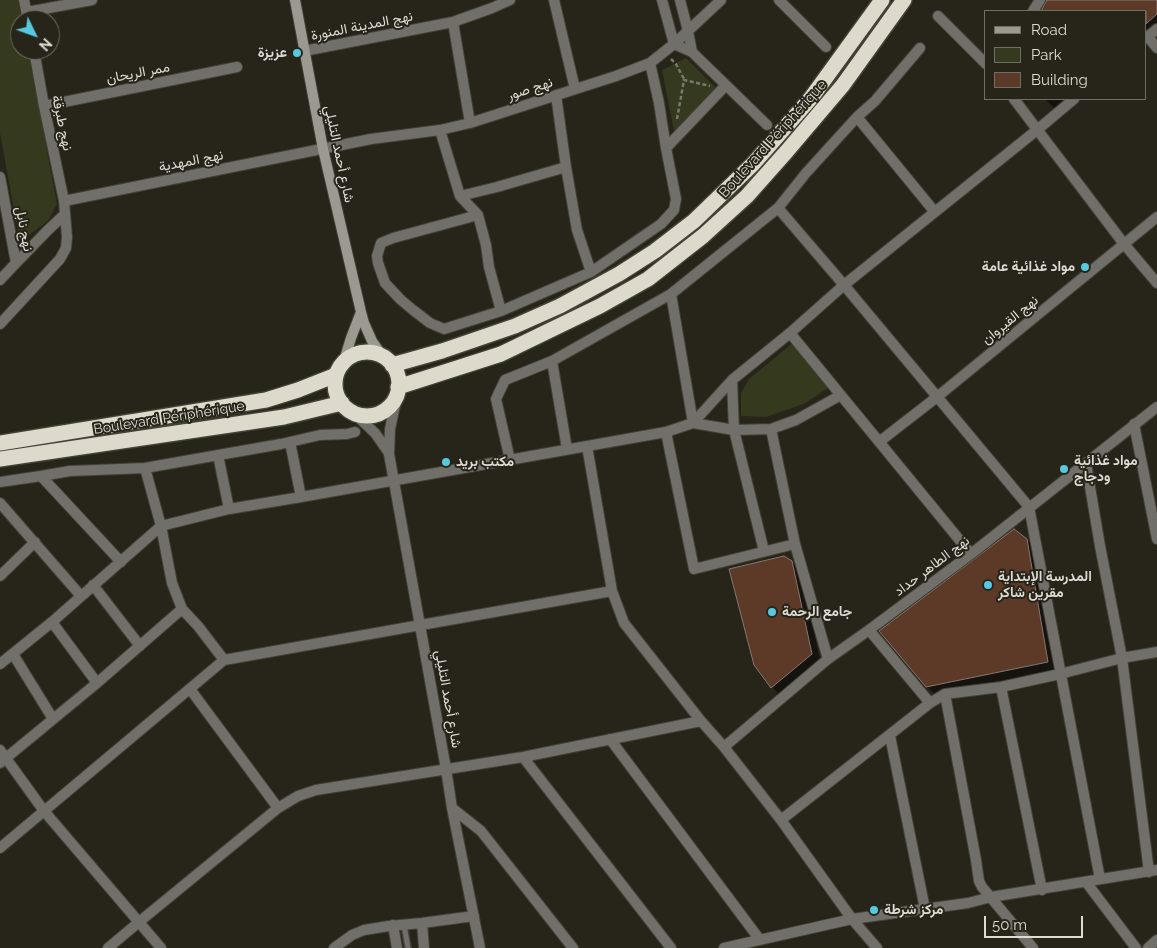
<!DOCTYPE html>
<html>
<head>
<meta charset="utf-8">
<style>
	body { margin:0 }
	#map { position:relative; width:1157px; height:948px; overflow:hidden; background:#272419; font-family:Raleway,sans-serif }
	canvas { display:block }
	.legend { position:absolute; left:984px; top:10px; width:162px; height:90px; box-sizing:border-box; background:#272419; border:1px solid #706d64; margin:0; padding:6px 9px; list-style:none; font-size:15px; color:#dddbd4 }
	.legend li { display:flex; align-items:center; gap:10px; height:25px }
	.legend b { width:25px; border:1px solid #706d64 }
	.north { position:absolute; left:10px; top:10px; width:50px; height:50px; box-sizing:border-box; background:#272419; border:1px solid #706d64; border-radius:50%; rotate:132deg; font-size:14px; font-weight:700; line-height:20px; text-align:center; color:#dddbd4 }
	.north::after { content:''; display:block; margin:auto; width:18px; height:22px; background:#56c9e0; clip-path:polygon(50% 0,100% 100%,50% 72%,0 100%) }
	.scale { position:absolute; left:984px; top:916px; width:99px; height:22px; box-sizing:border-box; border:2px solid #dddbd4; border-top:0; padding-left:6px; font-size:15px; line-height:18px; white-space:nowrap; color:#dddbd4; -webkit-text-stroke:4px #272419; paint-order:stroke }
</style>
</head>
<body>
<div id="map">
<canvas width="1157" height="948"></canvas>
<ul class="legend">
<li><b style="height:6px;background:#9c9991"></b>Road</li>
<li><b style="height:14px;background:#35391d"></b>Park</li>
<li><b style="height:14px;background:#5d3927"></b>Building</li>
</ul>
<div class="north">N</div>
<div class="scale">50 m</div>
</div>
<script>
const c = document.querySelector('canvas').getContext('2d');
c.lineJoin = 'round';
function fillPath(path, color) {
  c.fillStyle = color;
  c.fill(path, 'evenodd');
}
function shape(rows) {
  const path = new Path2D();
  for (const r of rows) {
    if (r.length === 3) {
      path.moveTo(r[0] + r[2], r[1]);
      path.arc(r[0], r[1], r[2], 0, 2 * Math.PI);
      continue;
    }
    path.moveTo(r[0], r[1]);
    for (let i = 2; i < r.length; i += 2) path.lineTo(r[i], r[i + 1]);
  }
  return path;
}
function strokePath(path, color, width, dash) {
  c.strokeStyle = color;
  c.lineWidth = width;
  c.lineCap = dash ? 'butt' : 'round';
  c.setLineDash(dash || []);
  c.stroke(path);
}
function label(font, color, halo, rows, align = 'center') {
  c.font = font + ' Raleway,Vazirmatn,sans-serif';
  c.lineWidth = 4;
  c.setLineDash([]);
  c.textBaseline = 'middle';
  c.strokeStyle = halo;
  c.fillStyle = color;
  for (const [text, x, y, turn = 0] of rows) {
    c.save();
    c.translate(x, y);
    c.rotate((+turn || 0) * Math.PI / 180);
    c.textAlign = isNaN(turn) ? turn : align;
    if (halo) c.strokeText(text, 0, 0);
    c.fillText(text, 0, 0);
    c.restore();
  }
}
fillPath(shape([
	[0,0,18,0,22,20,20,20,20,50,28,50,57,204,48,221,25,238,19,237,0,133],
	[686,58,716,88,674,131,662,70],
	[794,342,830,387,804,404,766,417,741,416,741,393,749,379]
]), '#35391d');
fillPath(shape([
	[1048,0,1157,0,1157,28,1146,37,1146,11,1042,11,1047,4],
	[1045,99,1071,99,1057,111],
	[1027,540,1034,547,1055,669,935,694,927,687],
	[792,562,802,573,821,665,782,697,772,687,755,664]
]), '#0007');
const building = shape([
	[1047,0,1157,0,1157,14,1146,24,1146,11,1041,11,1047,0],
	[1014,529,1027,539,1048,662,926,687,879,631,1014,529],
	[784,556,792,561,812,654,771,688,754,665,729,569,784,556]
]);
fillPath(building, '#5d3927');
strokePath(building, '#867872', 1);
const lane = shape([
	[404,925,408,948]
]);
const street = shape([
	[24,0,28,20],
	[554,0,575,89],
	[662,0,674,44,692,52,767,125],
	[680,0,688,31,692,52],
	[779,0,826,47],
	[1033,11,1040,0],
	[27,12,92,0],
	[938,16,986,64],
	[453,22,470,123],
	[1148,37,1157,48],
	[1146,38,1157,29],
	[304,51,453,22,492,8,510,0],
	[556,95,566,167,577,230,591,272],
	[1014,99,1124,244,1157,283],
	[44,106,237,67],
	[857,117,934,211],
	[440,130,460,196,478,215],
	[666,148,726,85],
	[0,177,16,263,0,280],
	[460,196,497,187,566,167],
	[64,201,371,139,440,130,470,123,616,76,650,63,674,44,721,0],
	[778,208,844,285,1029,507,1100,879],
	[16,263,47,231,65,214],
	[671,294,693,423],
	[501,311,489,267,486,245,478,215,393,238,381,243,377,256,378,263,385,283,401,300,413,310,430,323,444,329,501,311,591,272,661,224,674,210,676,199,666,148,659,103,650,63],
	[0,324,60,259,66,248,67,237,64,201,44,106,34,50],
	[790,333,971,554],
	[552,361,567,449],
	[732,380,734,430,764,551],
	[397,396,390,429,389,454,446,769,452,808,480,948],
	[355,414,375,433,389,453],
	[693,423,732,380,790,333,844,285,1037,130,1074,99],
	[1134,424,1157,539],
	[771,429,796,420,841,395],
	[666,432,694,569,795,544],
	[290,442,301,497],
	[879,442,937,397,1157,217],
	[587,446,612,591,624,623,701,721,724,747,781,820,852,919,877,948],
	[218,455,229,509],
	[510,460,496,399,505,380,552,361,671,294,778,208,806,173,857,117,875,101,920,48],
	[1086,463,1100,546,1122,658,1149,872],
	[145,468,161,526,172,583,182,609,198,626,224,660],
	[41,476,121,562],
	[0,482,41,476,70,471,145,468,281,444,320,435,347,434,355,432],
	[0,503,81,596],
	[0,576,35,542],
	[93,585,140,646],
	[52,622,97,683],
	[869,630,930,703],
	[13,654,53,719],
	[0,664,52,622,161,526,229,509,301,497,666,432,693,423,734,430,771,429,795,544,828,659],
	[1001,687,1042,890],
	[190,689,278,808],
	[945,694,976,860,979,881,982,887,1033,948],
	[890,736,925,909],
	[610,739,760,940],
	[724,747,828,659,869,630,971,554,1157,407],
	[0,750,44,811,161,948],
	[523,757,671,948],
	[0,763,97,683,182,609],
	[452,808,481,831,573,948],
	[781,820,930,703,945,694,1001,687,1060,674,1122,658,1157,652],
	[0,848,224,660,612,591],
	[1086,882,1136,948],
	[422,923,424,948],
	[393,925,397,948],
	[108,948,139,922,278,808,298,796,316,790,523,757,701,721],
	[334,948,352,935,364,930,389,926,422,923,474,916],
	[724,948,852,919,968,903,991,897,1157,870],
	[1148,948,1157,940]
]);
const secondary = shape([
	[295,0,323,149,361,312,364,323,372,341,383,357],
	[343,364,351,338,361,312]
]);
const highway = shape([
	[367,384,32],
	[392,365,442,351,515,326,560,306,619,274,655,251,694,221,753,164,811,98,882,0],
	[398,387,501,354,600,306,648,279,703,236,747,196,787,151,843,85,904,0],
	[0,443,266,400,298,390,336,375],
	[0,459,284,417,342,403]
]);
strokePath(lane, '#444137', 8);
strokePath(street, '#444137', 12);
strokePath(secondary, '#444137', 12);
strokePath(highway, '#444137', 18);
strokePath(shape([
	[671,59,676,64,684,79],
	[677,119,684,80,710,86]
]), '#7b796f', 2.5, [4, 2.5]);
strokePath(lane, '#706f69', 5);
strokePath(street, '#706f69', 10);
strokePath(secondary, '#9c9991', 10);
strokePath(highway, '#ddd9cb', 15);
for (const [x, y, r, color] of [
	[297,53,5,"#56c9e0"],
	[1085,267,5,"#56c9e0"],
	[446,462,5,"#56c9e0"],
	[1064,469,5,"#56c9e0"],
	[988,585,5,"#56c9e0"],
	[772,612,5,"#56c9e0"],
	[874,910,5,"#56c9e0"]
]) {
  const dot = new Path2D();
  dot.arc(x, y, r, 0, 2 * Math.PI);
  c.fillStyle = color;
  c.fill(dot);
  strokePath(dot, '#272419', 2);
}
label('14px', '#dddbd4', '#272419', [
	["نهج المدينة المنورة",362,26,-11],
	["ممر الريحان",138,73,-11],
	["نهج صور",530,89,-18],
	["نهج طبرقة",62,123,78],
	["Boulevard Périphérique",773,139,-48],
	["شارع أحمد التليلي",339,154,78],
	["نهج المهدية",191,161,-11],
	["نهج نابل",24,229,79],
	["نهج القيروان",1010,320,-39],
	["Boulevard Périphérique",169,418,-9],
	["نهج الطاهر حداد",932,566,-37],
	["شارع أحمد التليلي",448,699,80]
]);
label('bold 14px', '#dddbd4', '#272419', [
	["عزيزة",287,53,"right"],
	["مواد غذائية عامة",1075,267,"right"],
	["مواد غذائية",1074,461],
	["ودجاج",1074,477],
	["مكتب بريد",456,462],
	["المدرسة الإبتداية",998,577],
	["مقرين شاكر",998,593],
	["جامع الرحمة",782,612],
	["مركز شرطة",884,910]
], 'left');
</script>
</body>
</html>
